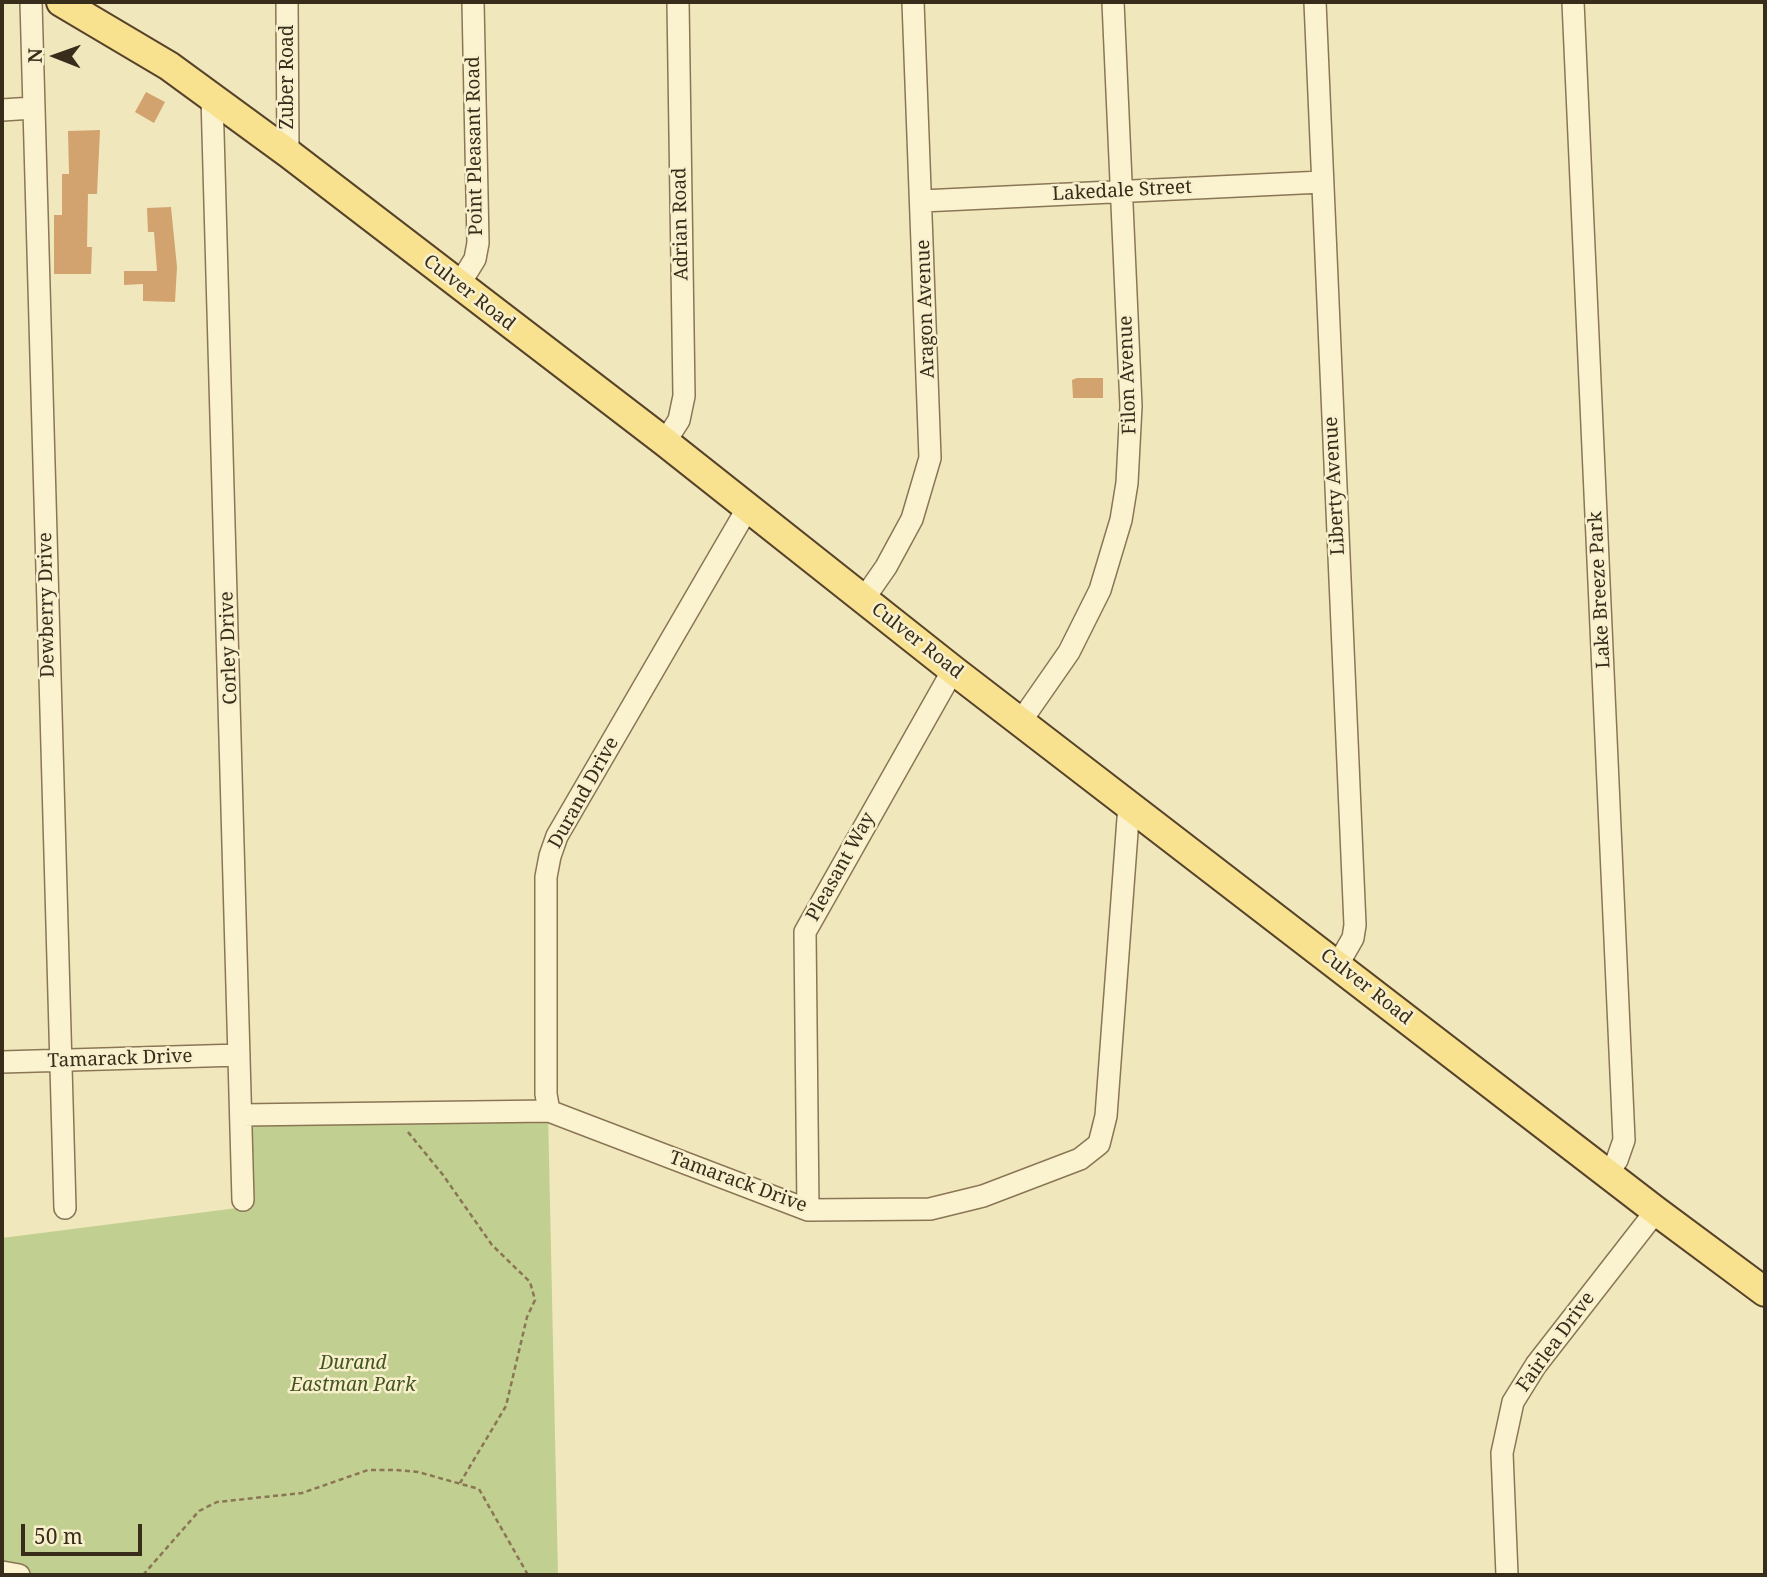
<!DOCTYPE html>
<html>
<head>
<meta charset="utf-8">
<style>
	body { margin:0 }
	#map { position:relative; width:1767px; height:1577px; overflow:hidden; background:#f1e7bc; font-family:"Noto Serif",serif }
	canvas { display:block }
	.frame { position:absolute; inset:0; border:4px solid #382c1b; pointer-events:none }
	.north { position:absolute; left:21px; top:21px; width:70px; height:70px; -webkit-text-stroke:5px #f8f0cd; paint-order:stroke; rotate:271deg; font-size:19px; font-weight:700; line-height:28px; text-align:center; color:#382c1b }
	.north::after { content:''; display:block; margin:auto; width:24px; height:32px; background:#382c1b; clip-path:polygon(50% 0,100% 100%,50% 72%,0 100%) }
	.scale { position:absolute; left:21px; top:1524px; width:121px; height:32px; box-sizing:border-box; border:4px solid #382c1b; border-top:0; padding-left:9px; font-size:21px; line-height:24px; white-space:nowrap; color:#382c1b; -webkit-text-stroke:5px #f8f0cd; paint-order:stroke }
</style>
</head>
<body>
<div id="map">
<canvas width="1767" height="1577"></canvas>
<div class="frame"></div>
<div class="north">N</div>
<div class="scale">50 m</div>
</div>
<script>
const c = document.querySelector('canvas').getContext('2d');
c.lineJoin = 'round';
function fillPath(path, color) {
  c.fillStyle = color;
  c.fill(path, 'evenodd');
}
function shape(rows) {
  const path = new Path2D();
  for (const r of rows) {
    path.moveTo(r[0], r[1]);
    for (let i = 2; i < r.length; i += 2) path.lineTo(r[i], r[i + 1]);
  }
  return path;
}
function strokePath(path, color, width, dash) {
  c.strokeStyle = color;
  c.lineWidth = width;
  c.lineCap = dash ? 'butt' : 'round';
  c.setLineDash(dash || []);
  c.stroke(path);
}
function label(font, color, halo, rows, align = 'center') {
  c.font = font + ' "Noto Serif",serif';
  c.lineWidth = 5;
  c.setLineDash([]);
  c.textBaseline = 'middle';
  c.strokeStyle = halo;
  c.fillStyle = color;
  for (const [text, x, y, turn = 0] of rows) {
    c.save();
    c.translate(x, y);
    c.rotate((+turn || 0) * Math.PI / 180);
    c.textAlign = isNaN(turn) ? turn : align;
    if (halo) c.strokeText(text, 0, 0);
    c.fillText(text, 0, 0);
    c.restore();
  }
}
fillPath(shape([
	[548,1111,558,1575,2,1575,2,1238,245,1207,245,1116]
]), '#c1cf90');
fillPath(shape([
	[146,92,165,102,154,123,135,112],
	[100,130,97,194,88,194,87,247,92,247,91,274,54,274,54,215,62,215,62,174,69,174,68,131],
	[171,207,177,267,175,302,143,301,143,284,124,285,124,271,157,271,154,232,148,232,147,208],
	[1077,378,1103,378,1103,398,1073,398,1072,380]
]), '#d2a36f');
const minor = shape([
	[31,2,65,1208],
	[287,2,288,153],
	[1315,2,1355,925,1353,938,1337,966],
	[1573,2,1624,1140,1617,1160,1607,1174],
	[212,97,243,1200],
	[2,110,33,108],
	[922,201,1322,182],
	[459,285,475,259,478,243,473,2],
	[665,442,679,420,684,396,678,2],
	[863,600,886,567,912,519,930,458,913,2],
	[1021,721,1069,652,1100,590,1121,520,1127,483,1131,406,1113,2],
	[2,1062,239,1055],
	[549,1111,546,1094,546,877,550,856,557,836,747,509],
	[241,1115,549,1111,808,1210,930,1209,983,1196,1080,1159,1099,1144,1106,1116,1129,805],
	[808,1210,805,932,953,670],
	[2,1572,19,1575],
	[1507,1575,1502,1453,1513,1402,1536,1365,1656,1211]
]);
const major = shape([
	[61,2,169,66,288,153,665,442,953,670,1656,1211,1765,1292]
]);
strokePath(minor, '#8a7655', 24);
strokePath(major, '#57432a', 32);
strokePath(shape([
	[408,1132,443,1175,492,1245,530,1282,535,1300,527,1317,506,1406,460,1483],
	[143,1575,199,1511,217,1502,302,1493,368,1470,396,1470,418,1472,479,1489,528,1575]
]), '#8a7655', 2.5, [5, 3.5]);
strokePath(minor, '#fbf3d0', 21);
strokePath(major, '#f8e290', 28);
label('19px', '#382c1b', '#f8f0cd', [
	["Zuber Road",288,77,-90],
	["Point Pleasant Road",475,146,-91],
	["Lakedale Street",1122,191,-3],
	["Adrian Road",681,224,-91],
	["Culver Road",469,293,38],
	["Aragon Avenue",926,309,-92],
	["Filon Avenue",1128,375,-92],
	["Liberty Avenue",1335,486,-93],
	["Lake Breeze Park",1600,590,-93],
	["Dewberry Drive",47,605,-91],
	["Culver Road",917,641,38],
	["Corley Drive",229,648,-92],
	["Durand Drive",584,793,-61],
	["Pleasant Way",841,867,-61],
	["Culver Road",1366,987,38],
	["Tamarack Drive",120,1059,-2],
	["Tamarack Drive",738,1182,20],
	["Fairlea Drive",1556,1342,-54]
]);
label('italic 19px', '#435620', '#f8f0cd', [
	["Durand",353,1364],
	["Eastman Park",353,1386]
]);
</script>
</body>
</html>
